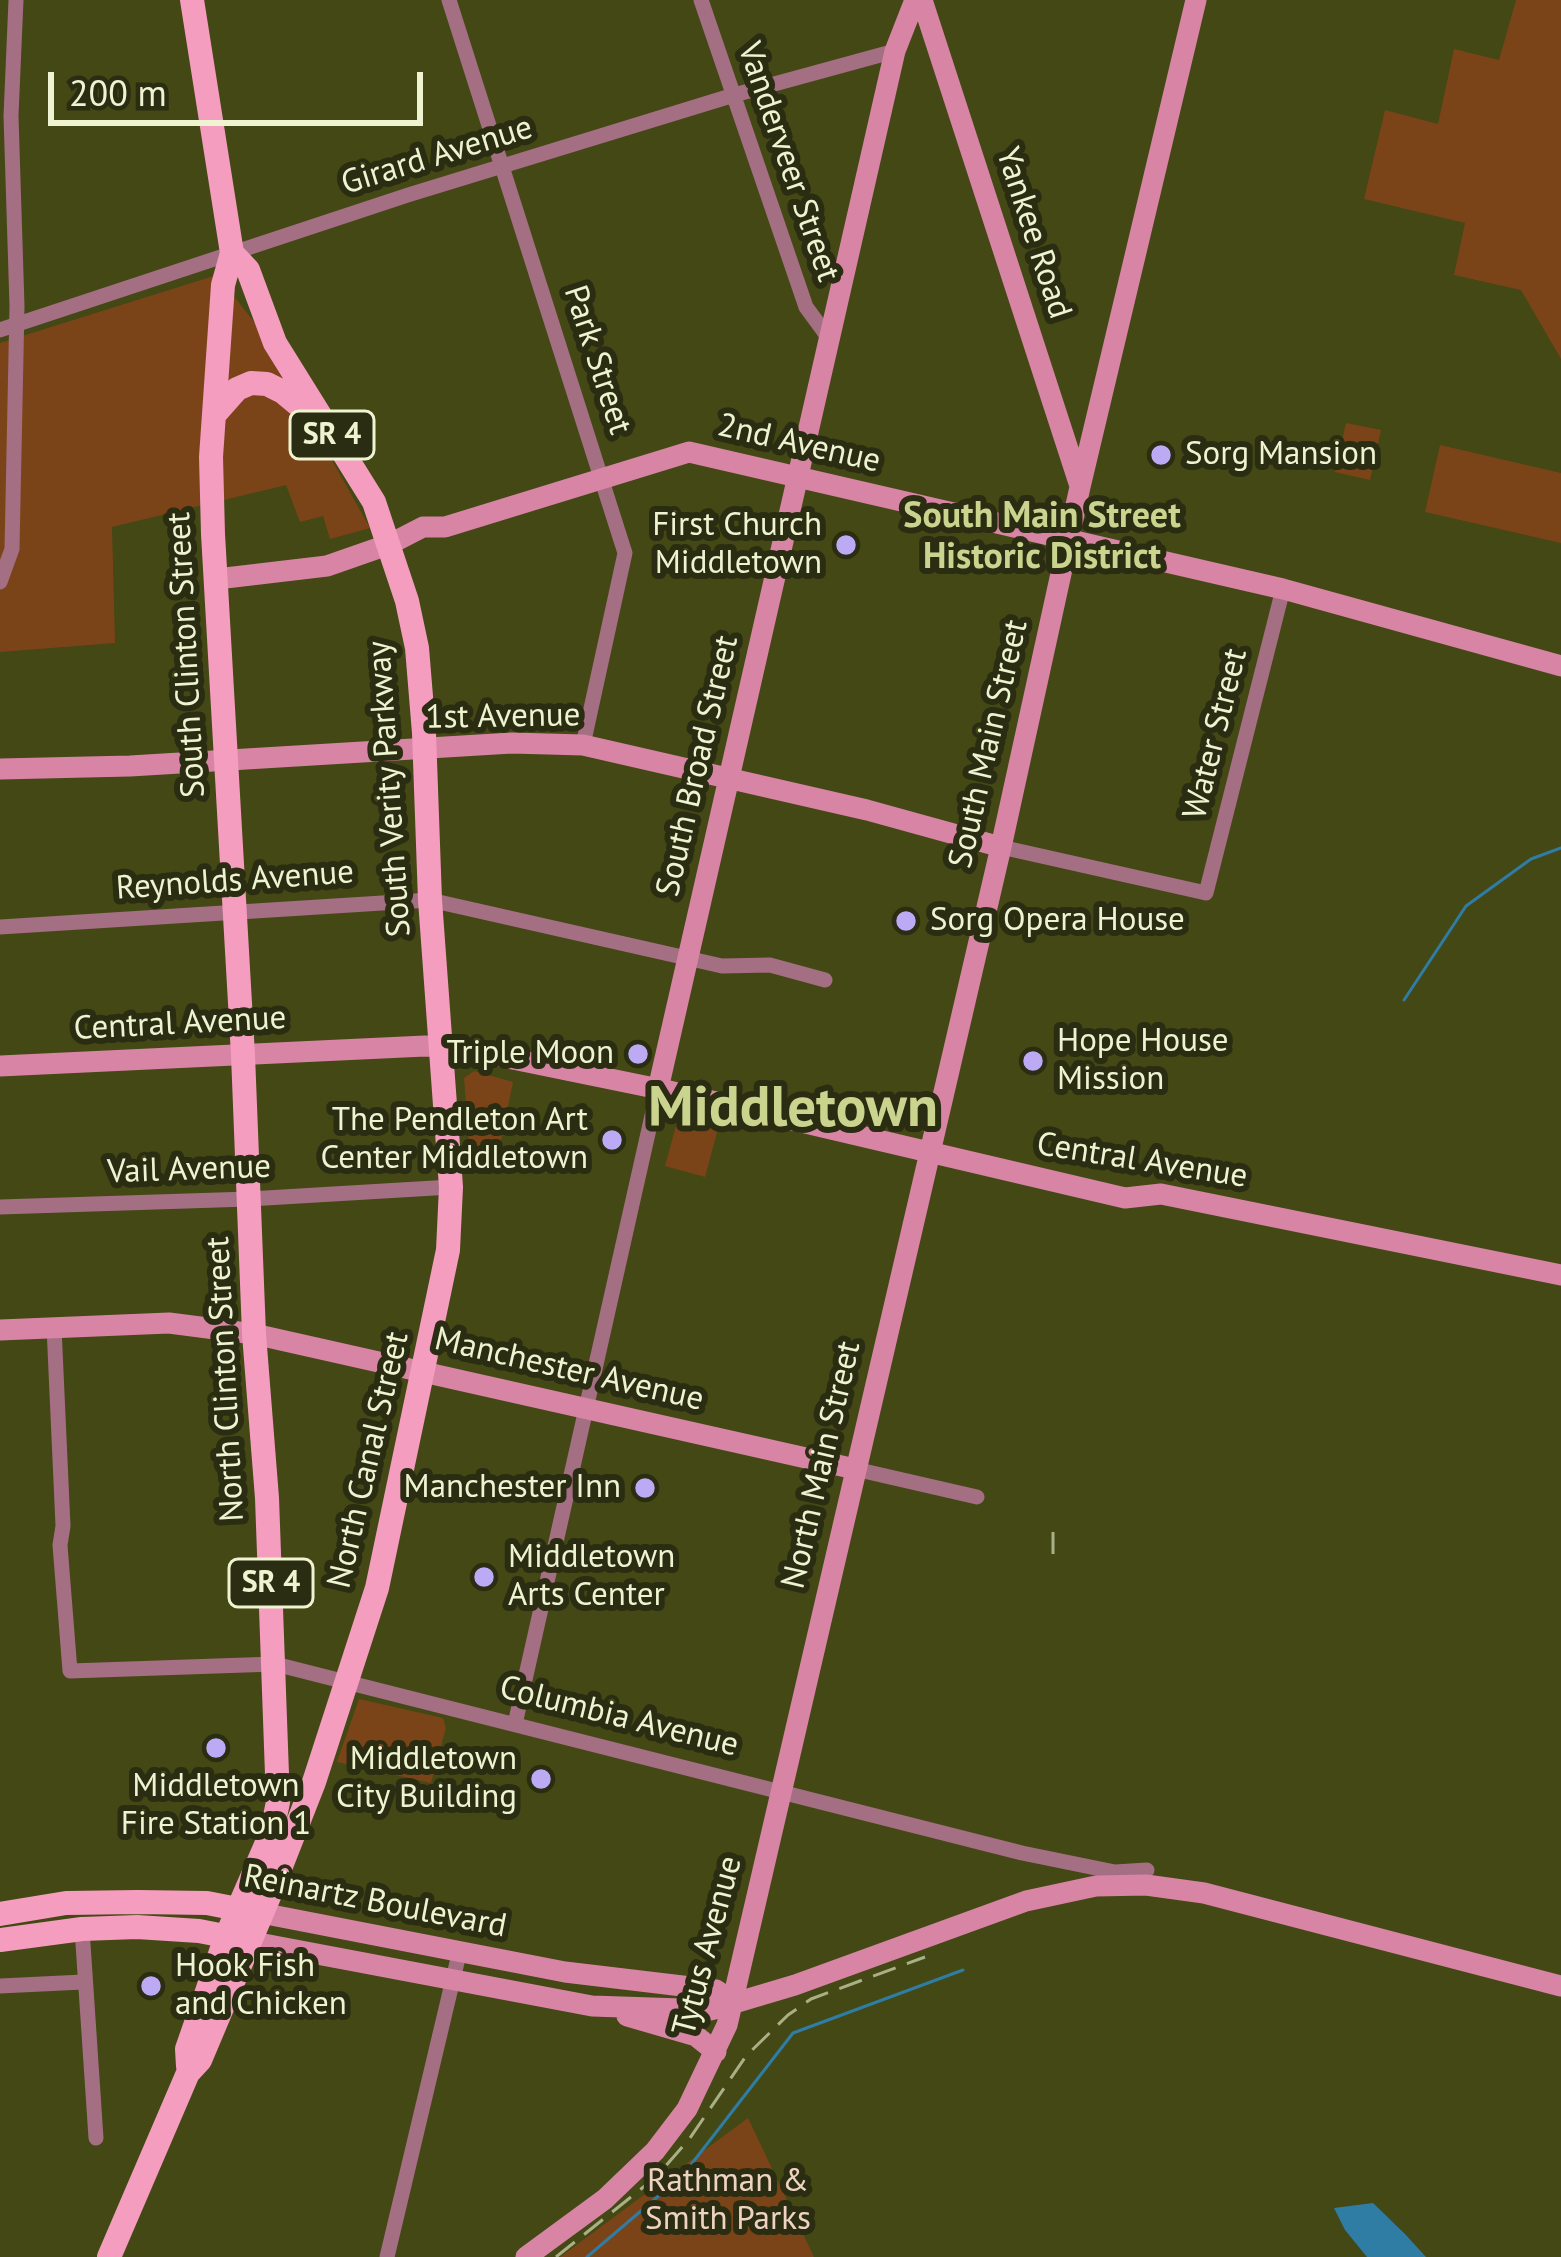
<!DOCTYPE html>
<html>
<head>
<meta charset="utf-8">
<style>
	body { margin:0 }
	#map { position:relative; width:1561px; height:2257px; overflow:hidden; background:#434814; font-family:"PT Sans",sans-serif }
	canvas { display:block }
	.scale { position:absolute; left:48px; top:72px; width:375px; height:54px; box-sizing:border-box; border:6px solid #eef4d1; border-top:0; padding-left:15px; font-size:36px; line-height:42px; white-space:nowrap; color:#eef4d1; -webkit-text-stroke:9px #2a2d11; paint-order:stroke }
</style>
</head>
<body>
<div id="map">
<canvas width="1561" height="2257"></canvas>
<div class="scale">200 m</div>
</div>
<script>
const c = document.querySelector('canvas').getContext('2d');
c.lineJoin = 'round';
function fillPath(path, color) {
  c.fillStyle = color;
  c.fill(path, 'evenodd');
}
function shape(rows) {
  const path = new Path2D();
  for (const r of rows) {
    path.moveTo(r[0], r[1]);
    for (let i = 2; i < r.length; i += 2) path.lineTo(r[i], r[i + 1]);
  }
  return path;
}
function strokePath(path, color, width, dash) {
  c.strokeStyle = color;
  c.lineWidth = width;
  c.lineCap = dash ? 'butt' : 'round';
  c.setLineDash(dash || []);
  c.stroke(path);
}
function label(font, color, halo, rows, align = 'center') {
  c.font = font + ' "PT Sans",sans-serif';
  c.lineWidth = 12;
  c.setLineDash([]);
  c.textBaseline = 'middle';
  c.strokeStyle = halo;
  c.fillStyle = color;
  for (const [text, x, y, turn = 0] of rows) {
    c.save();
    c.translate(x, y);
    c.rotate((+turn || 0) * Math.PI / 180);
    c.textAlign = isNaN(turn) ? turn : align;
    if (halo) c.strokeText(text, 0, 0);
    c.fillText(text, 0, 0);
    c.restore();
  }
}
fillPath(shape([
	[1516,0,1561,0,1561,359,1521,290,1454,275,1465,223,1364,199,1385,110,1438,124,1454,49,1499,60],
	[217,275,255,323,370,528,330,539,323,516,300,522,286,485,112,527,115,643,0,652,0,343],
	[1346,423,1381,430,1370,480,1335,472],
	[1440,445,1561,473,1561,543,1425,512],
	[474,1071,513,1082,497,1160,470,1155,464,1078],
	[679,1115,719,1125,705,1177,665,1166],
	[359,1699,443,1718,446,1728,431,1783,337,1762],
	[748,2118,814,2257,560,2257]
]), '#7b4418');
fillPath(shape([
	[1373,2203,1405,2234,1426,2257,1367,2257,1345,2230,1334,2208]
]), '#2f7da5');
strokePath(shape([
	[1404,1000,1466,906,1531,859,1561,848],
	[587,2257,683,2175,793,2033,963,1970]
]), '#2f7da5', 3);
strokePath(shape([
	[449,0,625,553,583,745],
	[701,0,806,307,828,337],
	[0,330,408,195,734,95,895,51],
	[0,582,12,549,17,306,11,116,16,0],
	[1001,847,1206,893,1283,589],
	[0,927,430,900,722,966,770,965,825,980],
	[0,1207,249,1199,451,1187],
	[54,1327,63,1526,60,1545,70,1671,275,1664,1022,1853,1115,1872,1147,1870],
	[855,1469,977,1497],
	[515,1724,658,1089],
	[82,1929,96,2138],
	[0,1986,83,1982],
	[387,2257,459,1954]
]), '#a46e83', 15);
strokePath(shape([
	[922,0,1080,486],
	[217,579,327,566,390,544,423,527,445,527,689,452,1283,589,1561,666],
	[0,769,130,766,512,743,583,745,867,810,1001,847],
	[0,1066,425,1046,459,1048,669,1091,1125,1198,1161,1194,1561,1275],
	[658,1089,895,51,915,0],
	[0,1330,169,1323,254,1334,855,1469],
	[261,1913,565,1972,716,1990,733,2001],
	[248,1941,592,2006,711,2010,795,1985,1026,1901,1096,1886,1146,1885,1204,1893,1561,1986],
	[627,2016,696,2036,716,2052],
	[526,2257,605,2199,655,2151,687,2109,727,2025,1001,847,1080,487,1196,0]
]), '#d884a5', 21);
strokePath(shape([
	[214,415,237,389,251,383,267,384,283,392,313,417],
	[0,1914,66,1903,138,1902,207,1903,253,1912],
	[0,1940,82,1929,137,1927,199,1931,240,1939],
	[188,2066,187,2049,226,1937,272,1831,278,1802,267,1498,254,1334,243,1055,213,534,211,457,223,285,232,253],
	[109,2257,188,2073,200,2060,270,1894,314,1782,377,1588,448,1250,451,1187,430,900,424,733,417,648,407,601,374,502,275,343,248,270,232,253,192,0]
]), '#f49dbf', 24);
strokePath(shape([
	[1053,1554,1053,1532],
	[556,2257,656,2177,690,2138,746,2056,788,2015,811,1999,925,1957]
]), '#aab086', 3, [24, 12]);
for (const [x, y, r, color] of [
	[1161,455,12,"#bcaaf5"],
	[846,545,12,"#bcaaf5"],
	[906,921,12,"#bcaaf5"],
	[638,1054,12,"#bcaaf5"],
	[1033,1061,12,"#bcaaf5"],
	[612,1140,12,"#bcaaf5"],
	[645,1488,12,"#bcaaf5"],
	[484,1577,12,"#bcaaf5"],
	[216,1748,12,"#bcaaf5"],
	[541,1779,12,"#bcaaf5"],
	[151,1986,12,"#bcaaf5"]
]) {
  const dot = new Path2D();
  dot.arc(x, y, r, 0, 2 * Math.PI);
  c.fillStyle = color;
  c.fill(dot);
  strokePath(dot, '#2a2d11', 4.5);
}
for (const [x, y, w] of [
	[332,435,84],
	[271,1583,84]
]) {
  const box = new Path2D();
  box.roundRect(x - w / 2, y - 24, w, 48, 9);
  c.fillStyle = '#2a2d11';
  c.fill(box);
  strokePath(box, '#eef4d1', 3);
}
label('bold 30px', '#eef4d1', null, [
	["SR 4",332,435],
	["SR 4",271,1583]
]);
label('33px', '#eef4d1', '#2a2d11', [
	["Girard Avenue",437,156,-17],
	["Vanderveer Street",788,162,71],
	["Yankee Road",1033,233,72],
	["Park Street",597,360,72],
	["2nd Avenue",799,444,13],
	["South Clinton Street",187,655,-93],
	["1st Avenue",503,717,-1],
	["Water Street",1216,734,-76],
	["South Main Street",989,744,-77],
	["South Broad Street",698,766,-77],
	["South Verity Parkway",390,789,-94],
	["Reynolds Avenue",235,881,-4],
	["Central Avenue",180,1024,-3],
	["Central Avenue",1142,1161,9],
	["Vail Avenue",189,1170,-2],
	["Manchester Avenue",569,1370,13],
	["North Clinton Street",226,1379,-93],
	["North Canal Street",369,1460,-77],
	["North Main Street",822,1465,-77],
	["Columbia Avenue",619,1717,14],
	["Reinartz Boulevard",375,1902,11],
	["Tytus Avenue",708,1946,-75]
]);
label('33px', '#eef4d1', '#2a2d11', [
	["Sorg Mansion",1185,455],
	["First Church",822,526,"right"],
	["Middletown",822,564,"right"],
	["Sorg Opera House",930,921],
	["Hope House",1057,1042],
	["Mission",1057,1080],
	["Triple Moon",614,1054,"right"],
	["The Pendleton Art",588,1121,"right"],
	["Center Middletown",588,1159,"right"],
	["Manchester Inn",621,1488,"right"],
	["Middletown",508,1558],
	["Arts Center",508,1596],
	["Middletown",517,1760,"right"],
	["City Building",517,1798,"right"],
	["Middletown",216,1787,"center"],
	["Fire Station 1",216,1825,"center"],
	["Hook Fish",175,1967],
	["and Chicken",175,2005]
], 'left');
label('33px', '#eed3c1', '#2a2d11', [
	["Rathman &",728,2182],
	["Smith Parks",728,2220]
]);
label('bold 36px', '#cad48e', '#2a2d11', [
	["South Main Street",1042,517],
	["Historic District",1042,558]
]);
label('bold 57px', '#cad48e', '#2a2d11', [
	["Middletown",793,1110]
]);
</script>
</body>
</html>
